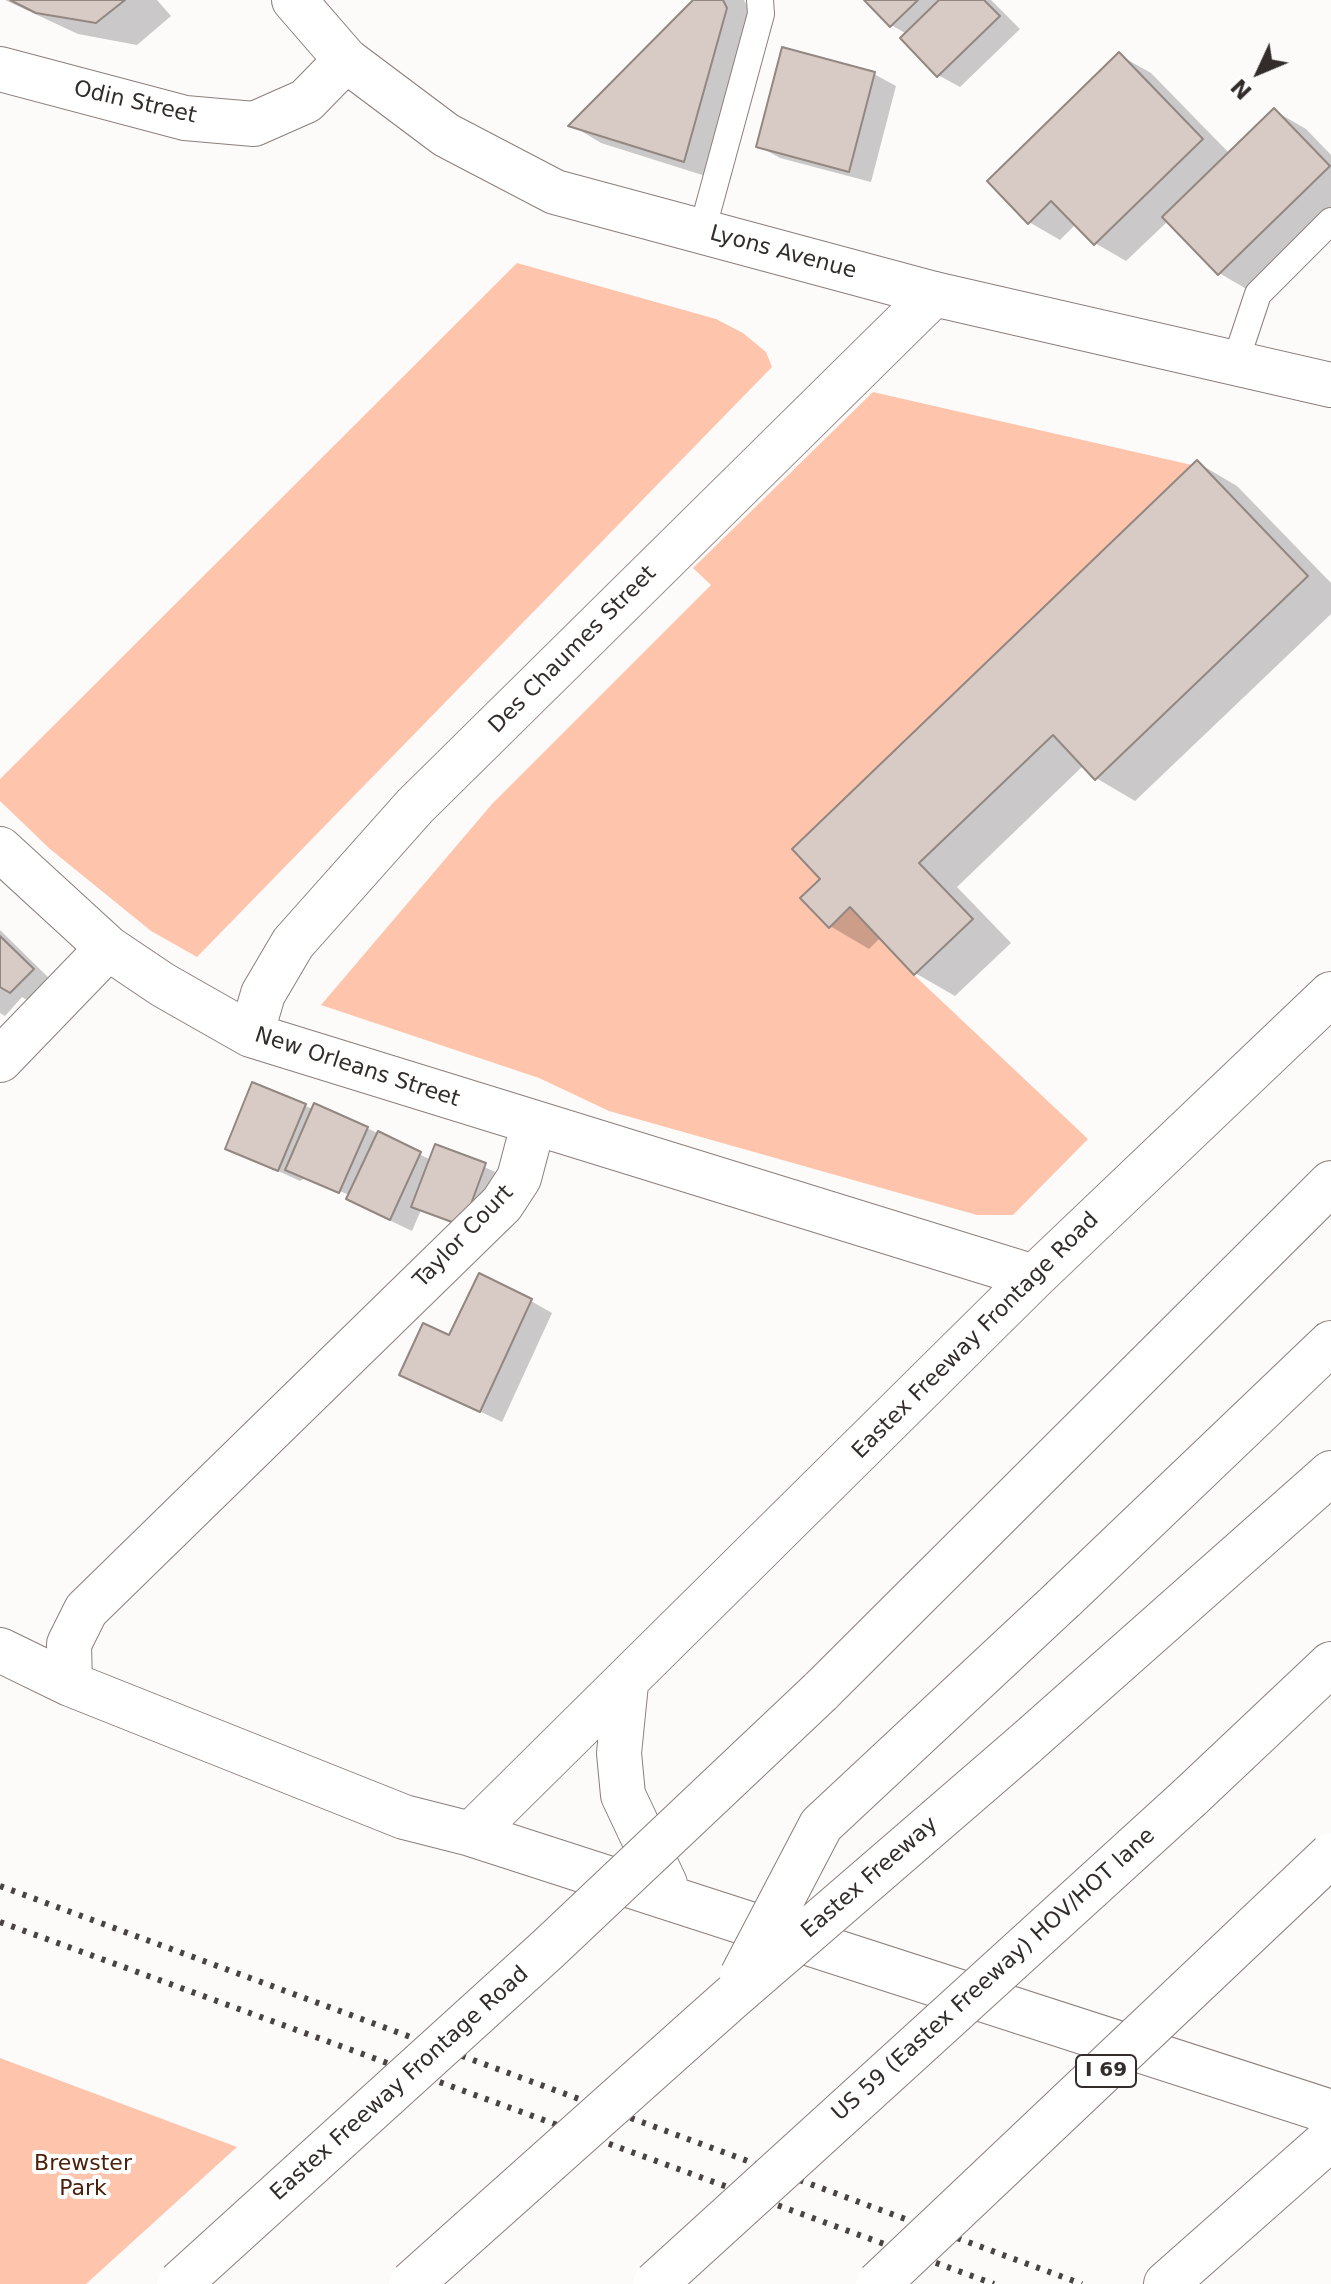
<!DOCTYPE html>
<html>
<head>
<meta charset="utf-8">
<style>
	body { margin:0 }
	#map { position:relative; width:1331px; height:2284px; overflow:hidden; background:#fdfbfa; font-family:"DejaVu Sans",sans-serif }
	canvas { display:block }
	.north { position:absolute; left:1219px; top:32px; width:80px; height:80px; -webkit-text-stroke:6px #fff; paint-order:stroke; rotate:226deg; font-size:22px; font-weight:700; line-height:32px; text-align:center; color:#322d2b }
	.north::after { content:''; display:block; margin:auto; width:28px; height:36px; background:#322d2b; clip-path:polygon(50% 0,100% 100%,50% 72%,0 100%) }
</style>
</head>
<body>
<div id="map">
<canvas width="1331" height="2284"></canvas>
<div class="north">N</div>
</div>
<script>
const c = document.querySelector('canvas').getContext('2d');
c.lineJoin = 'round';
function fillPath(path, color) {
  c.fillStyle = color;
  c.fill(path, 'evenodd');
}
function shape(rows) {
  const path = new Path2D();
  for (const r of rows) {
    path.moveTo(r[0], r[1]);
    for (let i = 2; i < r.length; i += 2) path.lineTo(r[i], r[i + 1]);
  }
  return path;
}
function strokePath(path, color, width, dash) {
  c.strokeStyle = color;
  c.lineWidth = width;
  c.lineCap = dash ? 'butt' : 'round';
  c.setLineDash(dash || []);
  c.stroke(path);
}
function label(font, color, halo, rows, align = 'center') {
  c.font = font + ' "DejaVu Sans",sans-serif';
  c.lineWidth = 8;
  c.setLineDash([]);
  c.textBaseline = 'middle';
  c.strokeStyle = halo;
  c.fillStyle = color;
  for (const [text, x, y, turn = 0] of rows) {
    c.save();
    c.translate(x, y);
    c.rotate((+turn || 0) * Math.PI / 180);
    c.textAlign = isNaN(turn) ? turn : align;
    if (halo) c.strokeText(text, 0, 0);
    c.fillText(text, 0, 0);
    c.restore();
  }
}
fillPath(shape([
	[517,263,716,319,743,333,766,352,772,367,197,957,151,931,50,849,0,801,0,779],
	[873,392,1192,465,792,849,820,879,801,899,828,928,850,907,914,975,1088,1139,1013,1215,977,1215,609,1111,539,1078,321,1005,492,804,711,585,693,568],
	[0,2058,237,2147,86,2284,0,2284]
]), '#ffc5ac');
fillPath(shape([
	[5,0,157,0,171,16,137,45,78,34],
	[696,0,744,0,758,27,715,179,601,143,571,125],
	[867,0,991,0,1020,29,960,87,938,75,907,34,891,25],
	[1119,55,1151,73,1230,154,1275,111,1306,129,1331,155,1331,213,1250,291,1219,273,1168,221,1126,261,1095,243,1076,224,1060,240,1029,222],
	[874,74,896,86,871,182,780,158,758,146],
	[1198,463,1237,486,1331,583,1331,614,1135,801,1096,778,1084,765,957,887,1011,943,955,996,915,973,881,937,869,949,830,926],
	[0,930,54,983,33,1004,22,997,5,1016,0,1013],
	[305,1106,367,1128,431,1160,436,1146,507,1177,484,1237,421,1210,412,1231,370,1211,348,1198,349,1195,307,1177,300,1181,228,1148],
	[531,1301,552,1313,502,1422,402,1374,450,1338]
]), '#0003');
const building = shape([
	[10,0,125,0,96,23,36,13,10,0],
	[693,0,723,0,727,8,684,162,568,126,693,0],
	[864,0,918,0,890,27,864,0],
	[939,0,984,0,1000,16,937,77,900,38,939,0],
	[782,47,875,72,849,172,756,147,782,47],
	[1119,52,1203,139,1094,245,1051,201,1028,224,987,181,1119,52],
	[1274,108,1330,166,1218,275,1162,217,1274,108],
	[1197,460,1308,576,1095,780,1053,735,919,863,973,919,914,975,850,907,829,928,800,898,820,879,792,849,1197,460],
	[0,936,34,969,10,993,0,987,0,936],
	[252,1082,306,1104,278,1171,225,1149,252,1082],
	[314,1103,368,1127,339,1193,285,1170,314,1103],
	[378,1131,421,1152,390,1220,346,1199,378,1131],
	[435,1144,486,1163,463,1226,411,1207,435,1144],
	[479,1273,532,1299,480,1412,399,1375,423,1323,449,1335,479,1273]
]);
fillPath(building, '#d8cbc6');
strokePath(building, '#938782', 2);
const lane = shape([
	[702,231,761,14,760,0],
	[1235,363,1258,294,1331,221]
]);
const street = shape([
	[0,69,185,118,254,124,306,101,346,60],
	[0,849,108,948,163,985,251,1035,1034,1277],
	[251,1035,263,994,293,943,415,806,934,294],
	[0,1060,108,948],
	[0,1650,70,1684,404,1817,471,1834,1331,2112],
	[70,1684,69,1644,86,1610,502,1204,519,1178,533,1125],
	[626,1684,619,1753,623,1795,665,1884],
	[471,1834,1034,1277,1331,994]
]);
const secondary = shape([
	[294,0,346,60,446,135,555,192,934,294,1331,385],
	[820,1692,1331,1183],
	[1166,2284,1331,2138]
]);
const highway = shape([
	[1063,1599,1331,1343],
	[1024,1745,1331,1473],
	[1190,1797,1331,1664]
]);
strokePath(lane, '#8b7f7a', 28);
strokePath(street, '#8b7f7a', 46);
strokePath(secondary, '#8b7f7a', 46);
strokePath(highway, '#8b7f7a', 46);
strokePath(lane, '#fff', 26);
strokePath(street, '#fff', 44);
strokePath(secondary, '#fff', 44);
strokePath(highway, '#fff', 44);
strokePath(shape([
	[0,1886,1082,2284],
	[0,1922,994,2284]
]), '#494442', 6, [4, 8]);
const secondaryBridge = shape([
	[179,2284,548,1949,820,1692]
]);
const highwayBridge = shape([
	[742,1976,821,1825,1063,1599],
	[411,2284,730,1999,1024,1745],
	[655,2284,1190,1797],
	[878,2284,1331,1855]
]);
strokePath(secondaryBridge, '#8b7f7a', 46, []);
strokePath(highwayBridge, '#8b7f7a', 46, []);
strokePath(secondaryBridge, '#fff', 44);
strokePath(highwayBridge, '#fff', 44);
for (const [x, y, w] of [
	[1106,2071,60]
]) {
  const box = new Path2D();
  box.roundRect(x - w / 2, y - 16, w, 32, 6);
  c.fillStyle = '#fff';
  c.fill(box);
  strokePath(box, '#322d2b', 2);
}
label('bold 20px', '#322d2b', null, [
	["I 69",1106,2071]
]);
label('22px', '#322d2b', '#fff', [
	["Odin Street",135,103,13],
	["Lyons Avenue",783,253,15],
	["Des Chaumes Street",573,650,-45],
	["New Orleans Street",357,1068,18],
	["Taylor Court",464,1237,-46],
	["Eastex Freeway Frontage Road",976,1336,-45],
	["Eastex Freeway",870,1878,-41],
	["US 59 (Eastex Freeway) HOV/HOT lane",994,1975,-42],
	["Eastex Freeway Frontage Road",400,2084,-42]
]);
label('22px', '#4c200a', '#fff', [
	["Brewster",83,2164],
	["Park",83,2189]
]);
</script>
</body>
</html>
